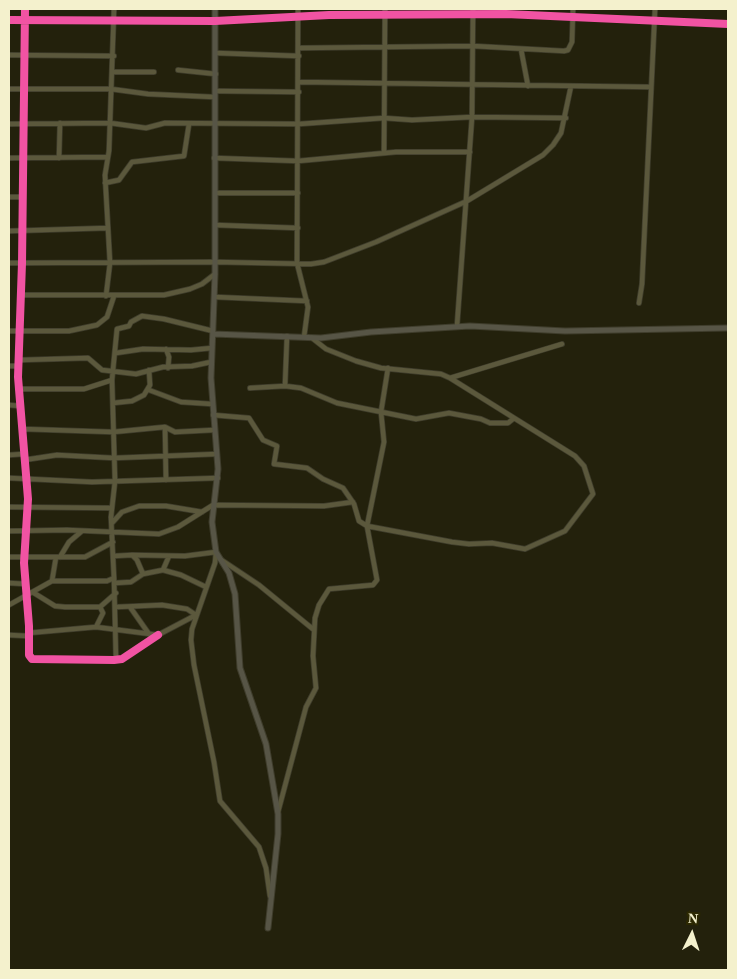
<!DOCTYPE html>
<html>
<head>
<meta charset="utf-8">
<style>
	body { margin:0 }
	#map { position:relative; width:737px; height:979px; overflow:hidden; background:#23210c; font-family:"Times New Roman",serif }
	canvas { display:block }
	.frame { position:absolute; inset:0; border:10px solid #f4f1cd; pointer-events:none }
	.north { position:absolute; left:667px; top:909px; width:50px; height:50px; -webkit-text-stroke:4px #2d2902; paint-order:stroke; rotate:4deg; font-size:14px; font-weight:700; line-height:20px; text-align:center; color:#f4f1cd }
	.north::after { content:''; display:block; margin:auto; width:18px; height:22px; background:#f4f1cd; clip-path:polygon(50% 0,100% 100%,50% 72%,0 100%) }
</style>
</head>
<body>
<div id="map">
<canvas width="737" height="979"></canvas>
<div class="frame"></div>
<div class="north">N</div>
</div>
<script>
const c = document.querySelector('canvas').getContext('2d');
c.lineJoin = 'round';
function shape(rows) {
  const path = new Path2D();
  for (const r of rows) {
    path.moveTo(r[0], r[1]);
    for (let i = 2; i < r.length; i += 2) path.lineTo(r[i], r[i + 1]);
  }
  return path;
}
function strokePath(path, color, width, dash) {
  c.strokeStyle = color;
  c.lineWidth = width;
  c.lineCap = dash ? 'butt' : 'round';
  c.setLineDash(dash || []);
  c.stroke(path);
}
const minor = shape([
	[25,9,22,263,18,377,28,499,24,563,29,626,29,655,32,659,114,660,122,659,158,635],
	[298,9,297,263,308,307,304,337],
	[9,20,215,21,329,15,506,14,728,24],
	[299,48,473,46,564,51,568,50,572,42,573,9],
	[521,49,528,86],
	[216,53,299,56],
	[9,55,114,56],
	[178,70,216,74],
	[113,72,154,72],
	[299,82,651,87],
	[9,89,111,89,148,94,214,97],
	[215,91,299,92],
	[9,124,110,123,146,128,165,123,299,124,384,118,412,120,472,117,473,9],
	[384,153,385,9],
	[9,158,108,157],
	[59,158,60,123],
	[214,158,298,161,396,152,470,152],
	[105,183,119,180,132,162,184,156,189,124],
	[215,193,298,193],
	[9,197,23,197],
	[215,225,298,228],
	[9,231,108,228],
	[9,263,215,262,311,264,324,262,376,242,467,201,543,155,553,145,561,133,571,86],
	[21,295,164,295,190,289,202,284,215,274],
	[106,296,110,263,105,175,109,151,114,9],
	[215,297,307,301],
	[639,303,642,284,655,9],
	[457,326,472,117,566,118],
	[9,331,69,331,97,325,107,317,114,296],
	[312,338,326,349,356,361,381,368,441,374,450,378,562,344],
	[166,349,169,357,168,368],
	[116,353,143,349,191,350,212,348],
	[20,360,88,358,102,370,136,374,163,367,192,366,211,362],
	[9,366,19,366],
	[285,386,301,388,337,403,416,419,449,413,481,419,490,423,508,423,513,419],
	[250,388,285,386,287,336],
	[18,389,84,389,112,380],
	[149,390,181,402,212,404],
	[113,403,132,401,144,395,150,385,149,370],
	[9,405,20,406],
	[213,415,249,418,263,440,277,446,274,464,307,468,323,479,343,488,354,504,359,521,367,526,452,542,469,544,492,543,525,549,565,531,593,494,584,466,575,456,450,378],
	[165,427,166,480],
	[23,429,113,432,165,427,175,432,214,430],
	[9,455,23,454],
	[24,460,57,455,114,458,217,454],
	[9,478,92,482,218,478],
	[9,507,111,508],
	[112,523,122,512,139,506,166,506,202,512],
	[9,531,67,530,159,534,178,527,213,505,324,506,353,502],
	[132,555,185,556,216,552,215,563,192,629,191,640,194,665,214,762,220,801,259,847,266,868,270,896],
	[114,556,132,555,137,560,143,574,163,570,181,575,206,587],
	[9,557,56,557],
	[60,557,69,542,82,531],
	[220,559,259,585,314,630],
	[163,570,169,556],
	[114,578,116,660],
	[52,581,107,581,114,578,111,517,115,481,112,380,117,329,129,326,131,322,142,316,164,319,213,331],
	[9,583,26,584],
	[115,583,131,582,143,574],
	[34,593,55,606,65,607,100,607,116,593],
	[9,605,52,581,56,557,85,557,113,542],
	[116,607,162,605,187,609,196,615],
	[130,607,149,634],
	[96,627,158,635,196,615],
	[28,633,96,627,103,613,100,607],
	[9,635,28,636],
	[278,812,306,707,316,688,313,656,315,618,319,605,329,589,373,585,377,580,367,526,384,442,381,412,388,368]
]);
const major = shape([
	[215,9,215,274,211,378,218,469,212,522,216,552,229,573,235,594,240,668,266,744,278,814,278,834,268,928],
	[213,334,321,338,371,332,470,326,565,331,728,328]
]);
strokePath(minor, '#3f3d2c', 6);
strokePath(major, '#3f3d2c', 7);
strokePath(minor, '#5b583c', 4.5);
strokePath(major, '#575546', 5);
strokePath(shape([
	[25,9,22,263,18,377,28,499,24,563,29,626,29,655,32,659,114,660,122,659,158,635],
	[9,20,215,21,329,15,506,14,728,24]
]), '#f153a3', 8);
</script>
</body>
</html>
